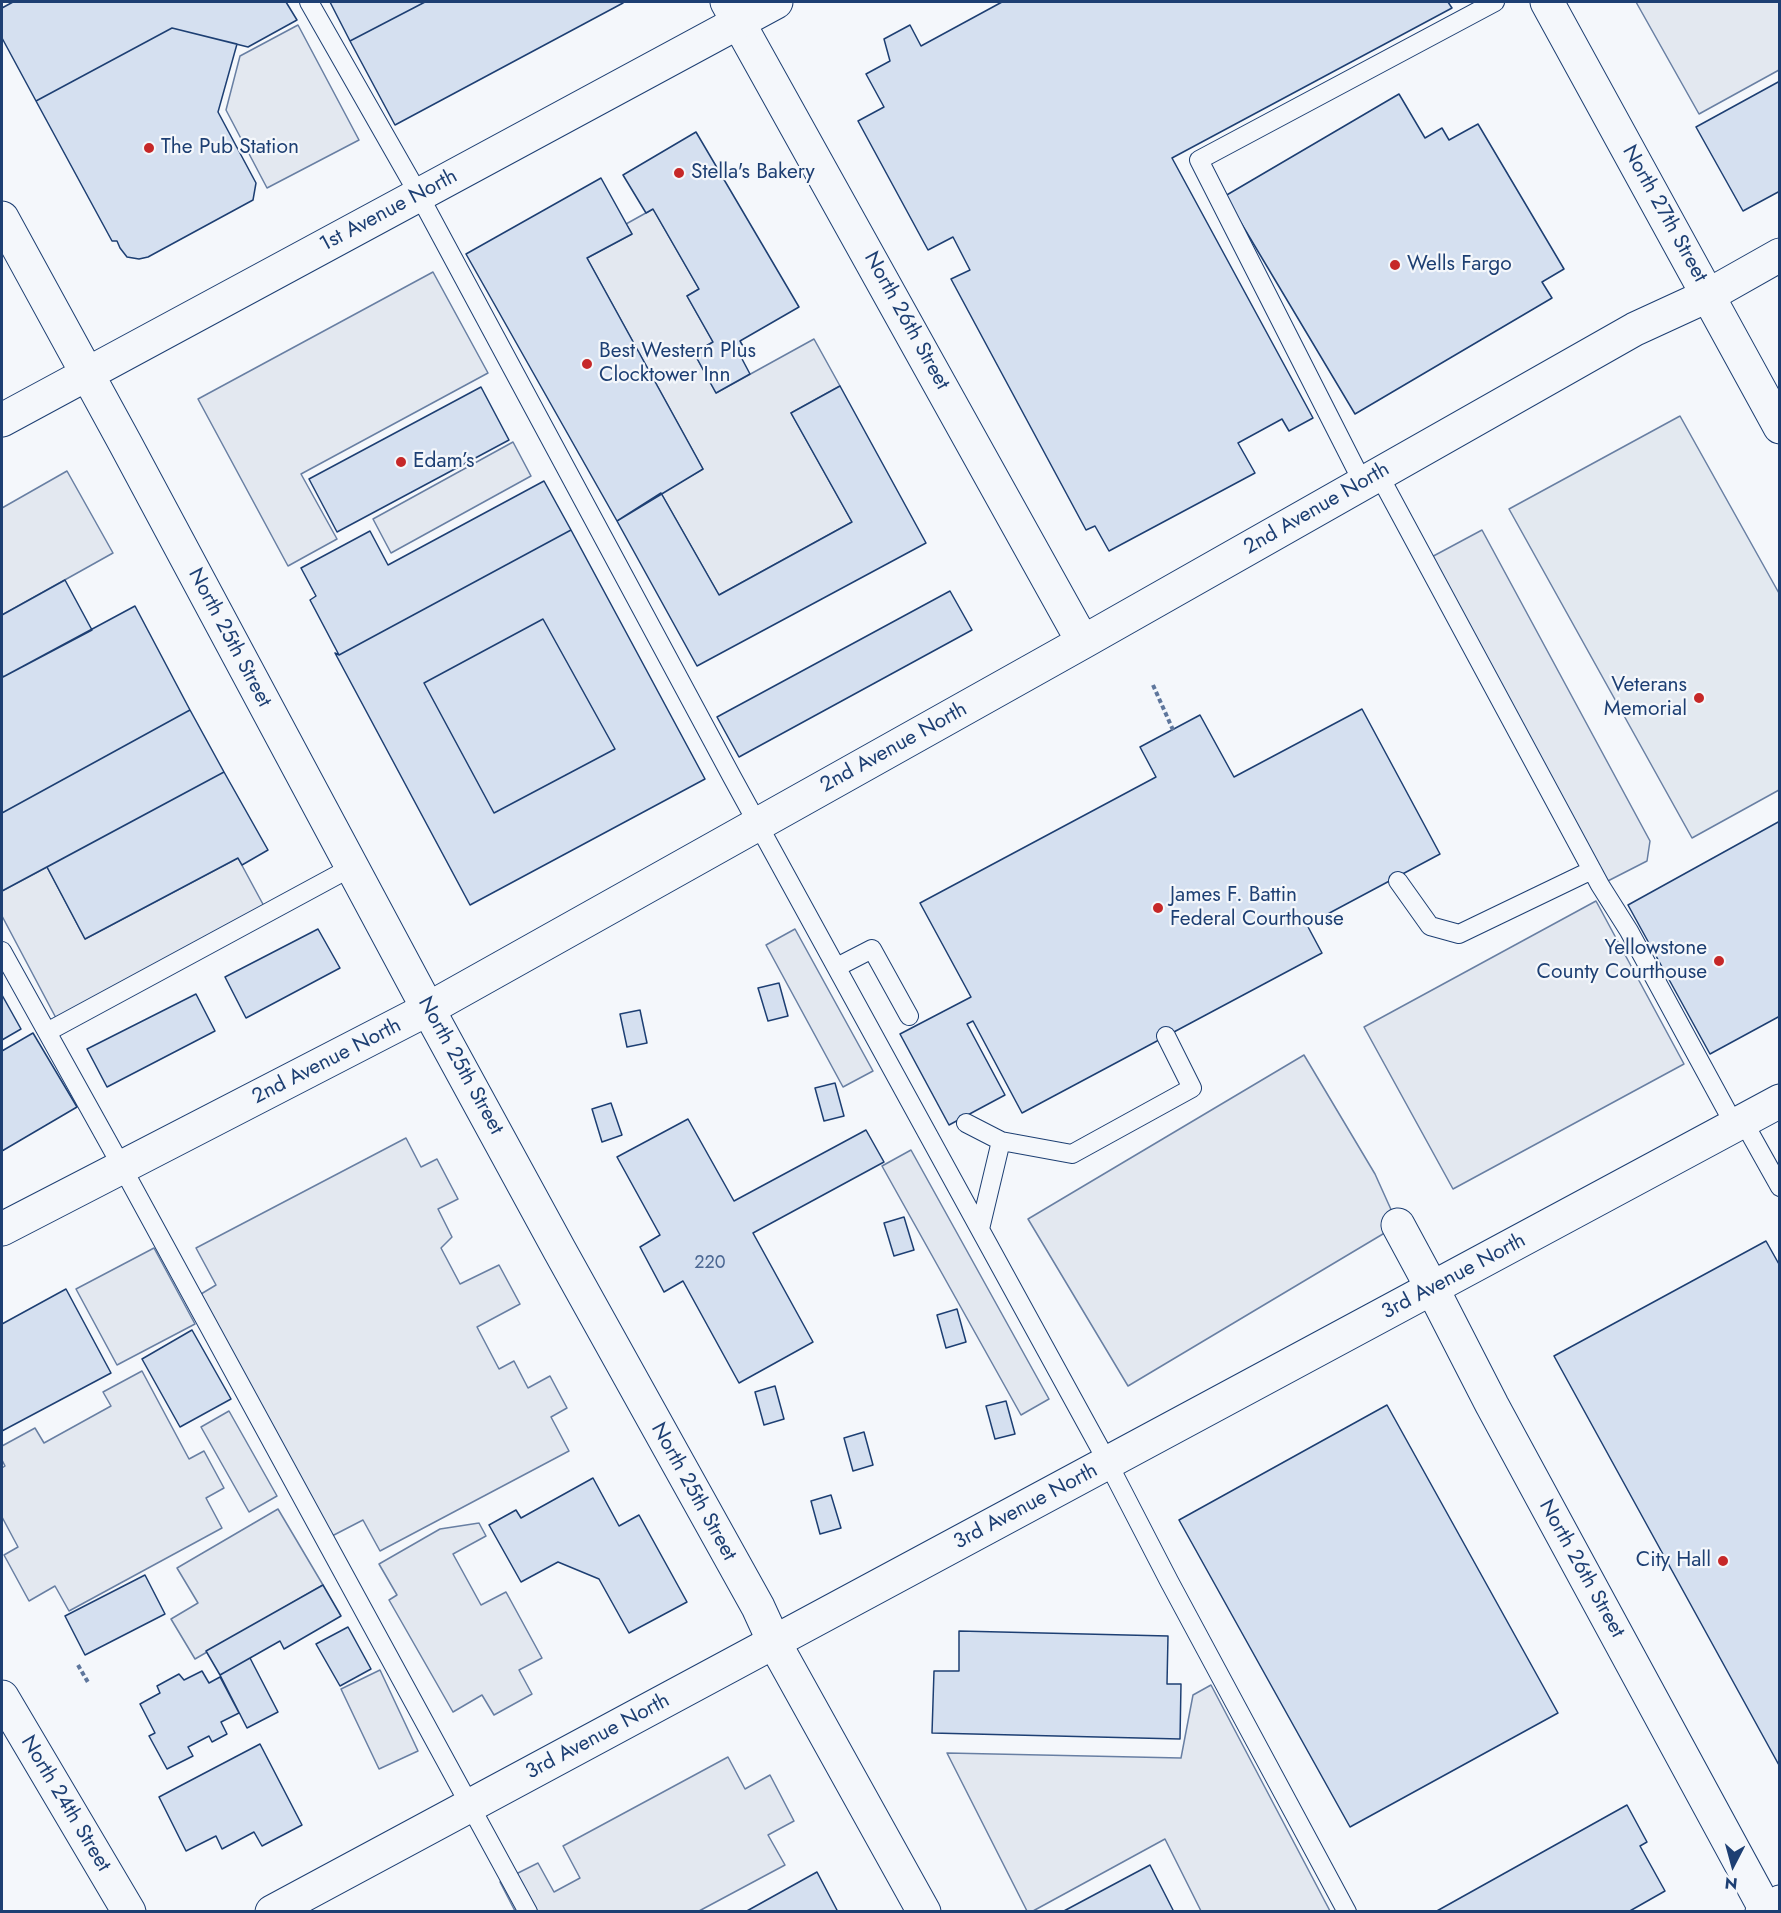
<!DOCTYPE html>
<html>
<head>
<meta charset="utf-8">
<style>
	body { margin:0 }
	#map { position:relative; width:1781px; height:1913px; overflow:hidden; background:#f4f7fb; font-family:Jost,sans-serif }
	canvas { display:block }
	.frame { position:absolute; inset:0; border:3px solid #1d3f73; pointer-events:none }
	.north { position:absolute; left:1703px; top:1835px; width:60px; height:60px; -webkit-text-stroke:4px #f4f7fb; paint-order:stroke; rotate:186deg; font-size:16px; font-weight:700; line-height:24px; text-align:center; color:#1d3f73 }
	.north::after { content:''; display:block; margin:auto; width:21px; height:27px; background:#1d3f73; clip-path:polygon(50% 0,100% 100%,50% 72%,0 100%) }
</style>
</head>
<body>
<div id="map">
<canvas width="1781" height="1913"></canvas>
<div class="frame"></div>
<div class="north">N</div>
</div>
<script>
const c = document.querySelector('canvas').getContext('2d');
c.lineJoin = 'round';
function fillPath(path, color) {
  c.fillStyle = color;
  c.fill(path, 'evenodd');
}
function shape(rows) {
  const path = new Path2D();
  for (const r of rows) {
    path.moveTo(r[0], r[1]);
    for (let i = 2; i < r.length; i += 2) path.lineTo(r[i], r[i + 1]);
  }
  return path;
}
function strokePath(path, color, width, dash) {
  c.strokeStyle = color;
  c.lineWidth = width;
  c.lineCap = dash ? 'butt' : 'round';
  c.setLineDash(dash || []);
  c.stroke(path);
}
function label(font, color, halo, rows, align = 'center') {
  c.font = font + ' Jost,sans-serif';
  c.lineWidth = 4.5;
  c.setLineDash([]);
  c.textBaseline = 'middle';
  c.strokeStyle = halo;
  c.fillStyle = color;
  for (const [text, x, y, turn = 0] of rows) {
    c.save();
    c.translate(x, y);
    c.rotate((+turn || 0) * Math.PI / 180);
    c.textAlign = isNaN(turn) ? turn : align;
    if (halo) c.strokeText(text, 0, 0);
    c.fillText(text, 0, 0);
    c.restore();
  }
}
const green = shape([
	[1680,416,1780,595,1779,790,1692,838,1509,509,1680,416]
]);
fillPath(green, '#e3e9f0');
strokePath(green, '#687fa3', 1.5);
const parking = shape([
	[1636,2,1779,2,1779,70,1699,114,1636,2],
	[298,25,359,140,267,188,226,110,240,56,298,25],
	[653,209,699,289,687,296,713,342,694,353,716,393,814,339,840,386,791,413,852,522,719,595,661,493,703,469,587,258,632,234,626,224,653,209],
	[433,272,488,373,301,474,337,539,288,566,198,399,433,272],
	[513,442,531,476,391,553,373,519,513,442],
	[67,471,113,553,2,615,2,508,67,471],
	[1482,530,1650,841,1647,861,1600,885,1426,560,1482,530],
	[238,858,265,908,56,1018,2,916,2,891,47,867,85,939,238,858],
	[1596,901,1684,1064,1453,1189,1364,1027,1596,901],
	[795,929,873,1071,843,1087,766,945,795,929],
	[1304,1055,1375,1174,1398,1225,1128,1386,1028,1219,1304,1055],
	[406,1138,421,1167,437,1159,458,1199,438,1209,452,1237,441,1248,460,1284,499,1265,520,1304,477,1327,499,1369,514,1361,528,1388,550,1376,567,1408,551,1417,569,1451,380,1551,363,1520,332,1536,201,1294,216,1285,196,1248,406,1138],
	[911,1150,1049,1399,1021,1415,882,1166,911,1150],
	[154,1248,195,1324,117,1365,76,1289,154,1248],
	[142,1371,189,1459,204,1451,224,1488,206,1498,222,1528,69,1611,55,1586,29,1601,4,1555,18,1547,2,1517,2,1468,5,1466,2,1460,2,1446,35,1428,44,1443,111,1406,103,1392,142,1371],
	[229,1411,277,1496,249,1512,201,1427,229,1411],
	[278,1509,323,1585,195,1659,171,1619,198,1603,177,1568,278,1509],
	[479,1523,486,1536,453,1554,481,1605,506,1592,542,1658,519,1670,532,1694,494,1715,482,1695,453,1712,389,1600,397,1595,379,1564,440,1529,479,1523],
	[380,1670,418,1751,379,1769,341,1689,380,1670],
	[1211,1685,1330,1911,1201,1911,1165,1839,1033,1911,1027,1911,947,1753,1181,1758,1193,1695,1211,1685],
	[728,1757,745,1789,770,1775,794,1821,768,1835,785,1865,699,1911,515,1911,500,1882,538,1863,554,1892,580,1878,563,1846,728,1757]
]);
fillPath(parking, '#e3e8f0');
strokePath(parking, '#687fa3', 1.5);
const building = shape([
	[13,2,286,2,297,20,248,47,172,28,36,101,2,38,2,8,13,2],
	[330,2,425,2,350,41,330,2],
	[425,2,623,2,623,3,395,125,350,41,425,2],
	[1002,2,1448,2,1452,8,1172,158,1313,418,1289,431,1282,419,1238,443,1255,473,1109,551,1095,526,1086,530,951,279,970,270,953,237,928,250,858,121,884,107,866,74,890,61,884,39,910,25,921,46,1002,2],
	[172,28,237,44,218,112,256,183,253,200,148,257,139,259,127,257,120,248,117,241,112,241,36,101,172,28],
	[1780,81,1780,191,1743,211,1696,127,1780,81],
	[1399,94,1425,138,1442,128,1449,140,1478,124,1564,269,1542,282,1552,298,1355,414,1225,196,1399,94],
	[696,132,799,307,740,341,747,353,741,357,750,374,716,393,694,353,713,342,687,296,699,289,653,209,646,213,623,175,696,132],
	[601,178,632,234,587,258,703,469,617,521,466,254,601,178],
	[840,386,926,543,697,666,617,521,661,493,719,595,852,522,791,413,840,386],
	[481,387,509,440,337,532,309,479,481,387],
	[544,481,571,530,339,655,310,600,316,596,301,568,370,531,388,565,544,481],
	[571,530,705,779,470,905,335,653,339,655,571,530],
	[543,619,615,749,494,813,424,683,543,619],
	[65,580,92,630,3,677,2,674,2,615,65,580],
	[950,591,972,630,739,757,717,717,950,591],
	[135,606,190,710,2,813,2,674,3,677,135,606],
	[543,619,615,749,494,813,424,683,543,619],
	[1362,709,1440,854,1307,925,1322,953,1022,1113,973,1021,967,1024,1005,1095,949,1125,900,1034,971,997,920,903,1156,777,1140,747,1200,715,1234,777,1362,709],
	[190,710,224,772,2,891,2,813,190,710],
	[224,772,268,850,242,865,238,858,85,939,47,867,224,772],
	[1780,821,1780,1016,1710,1054,1628,905,1780,821],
	[318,929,340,968,246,1018,225,977,318,929],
	[779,983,788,1016,768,1021,758,988,779,983],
	[196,994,215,1031,107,1087,87,1049,196,994],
	[2,995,21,1029,2,1040,2,995],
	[640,1010,647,1043,627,1047,620,1014,640,1010],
	[33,1033,77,1107,2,1151,2,1051,33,1033],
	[835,1083,844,1116,824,1121,815,1088,835,1083],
	[611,1103,622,1135,602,1142,592,1109,611,1103],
	[688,1119,734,1201,866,1130,884,1162,753,1233,813,1342,739,1383,683,1281,664,1292,640,1247,660,1235,617,1157,688,1119],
	[904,1217,914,1250,894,1256,884,1223,904,1217],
	[1766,1241,1780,1266,1780,1767,1554,1356,1766,1241],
	[66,1289,111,1373,2,1431,2,1324,66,1289],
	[957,1309,966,1342,946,1348,937,1315,957,1309],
	[192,1330,231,1399,180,1427,142,1359,192,1330],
	[775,1386,784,1419,764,1425,755,1392,775,1386],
	[1006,1401,1015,1434,995,1439,986,1406,1006,1401],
	[1387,1405,1558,1713,1350,1827,1179,1520,1387,1405],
	[864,1432,873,1465,853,1471,844,1438,864,1432],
	[593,1478,619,1526,639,1515,687,1602,629,1633,599,1579,558,1562,521,1582,489,1525,516,1510,521,1518,593,1478],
	[831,1495,841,1528,820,1534,811,1501,831,1495],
	[145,1575,165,1614,85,1655,65,1616,145,1575],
	[323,1585,341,1616,284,1649,280,1641,220,1675,206,1651,323,1585],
	[348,1627,371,1669,340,1686,316,1644,348,1627],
	[959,1631,1168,1636,1167,1684,1181,1684,1180,1739,932,1733,934,1671,959,1671,959,1631],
	[250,1658,278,1712,247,1728,220,1675,250,1658],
	[202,1671,209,1683,220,1677,239,1713,221,1722,227,1734,212,1742,209,1736,188,1747,193,1756,167,1769,149,1736,155,1733,140,1704,160,1693,157,1686,179,1674,184,1680,202,1671],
	[260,1744,302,1825,262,1846,254,1832,222,1849,216,1836,186,1851,159,1797,260,1744],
	[1627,1805,1647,1842,1640,1846,1665,1891,1628,1912,1435,1912,1627,1805],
	[1150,1865,1174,1912,1062,1912,1150,1865],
	[817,1872,838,1912,745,1912,817,1872]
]);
fillPath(building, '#d5e0f0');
strokePath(building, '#1d3f73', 1.5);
const lane = shape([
	[309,2,419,195,732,777,1108,1463,1169,1581,1347,1912],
	[1379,475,1600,885,1629,931,1735,1126],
	[1363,483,1199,160,1495,2],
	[1398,881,1430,926,1459,934,1592,870],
	[2,951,122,1167,528,1912],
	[837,967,872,949,909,1016],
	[47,1032,352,867],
	[1743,1121,1780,1187],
	[966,1123,1001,1141,1072,1154,1192,1088,1166,1036],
	[980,1229,1001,1141]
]);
const street = shape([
	[727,2,1083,642],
	[1398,1225,1432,1288],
	[2,1229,428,1009,1083,642,1635,329,1709,295,1780,255],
	[2,1697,129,1912],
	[272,1912,1780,1101]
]);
const secondary = shape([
	[2,218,125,443,428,1009,560,1251,758,1607,774,1642,924,1912],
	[2,420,776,2],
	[1432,1288,1492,1405,1767,1912]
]);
const primary = shape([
	[1547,2,1780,427],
	[1762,1912,1780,1902]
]);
strokePath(lane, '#1d3f73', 20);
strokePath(street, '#1d3f73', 35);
strokePath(secondary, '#1d3f73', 35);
strokePath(primary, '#1d3f73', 35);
strokePath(shape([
	[1153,685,1173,730],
	[78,1665,89,1684]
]), '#5e769c', 4, [4.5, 3]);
strokePath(lane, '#f4f7fb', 18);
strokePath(street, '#f4f7fb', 33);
strokePath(secondary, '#f4f7fb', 33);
strokePath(primary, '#f4f7fb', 33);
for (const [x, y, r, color] of [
	[149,148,6,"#c62828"],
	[679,173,6,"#c62828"],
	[1395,265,6,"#c62828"],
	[587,364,6,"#c62828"],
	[401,462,6,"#c62828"],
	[1699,698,6,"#c62828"],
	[1158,908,6,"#c62828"],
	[1719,961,6,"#c62828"],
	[1723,1561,6,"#c62828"]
]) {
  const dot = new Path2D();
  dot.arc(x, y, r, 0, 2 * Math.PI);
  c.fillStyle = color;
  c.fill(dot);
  strokePath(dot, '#f4f7fb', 2);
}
label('18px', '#4b6792', null, [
	["220",710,1264]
]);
label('21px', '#1d3f73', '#f4f7fb', [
	["The Pub Station",161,148],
	["Stella's Bakery",691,173],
	["Wells Fargo",1407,265],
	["Best Western Plus",599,352],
	["Clocktower Inn",599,376],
	["Edam’s",413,462],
	["Veterans",1687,686,"right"],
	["Memorial",1687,710,"right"],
	["James F. Battin",1170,896],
	["Federal Courthouse",1170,920],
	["Yellowstone",1707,949,"right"],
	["County Courthouse",1707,973,"right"],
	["City Hall",1711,1561,"right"]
], 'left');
label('21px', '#1d3f73', '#f4f7fb', [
	["1st Avenue North",389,211,-28],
	["North 27th Street",1664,214,61],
	["North 26th Street",906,321,61],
	["2nd Avenue North",1317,509,-30],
	["North 25th Street",229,638,62],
	["2nd Avenue North",894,748,-29],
	["2nd Avenue North",327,1062,-27],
	["North 25th Street",460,1066,61],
	["3rd Avenue North",1454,1277,-28],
	["North 25th Street",693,1492,61],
	["3rd Avenue North",1026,1507,-28],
	["North 26th Street",1581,1569,61],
	["3rd Avenue North",598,1737,-28],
	["North 24th Street",65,1804,59]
]);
</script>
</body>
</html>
